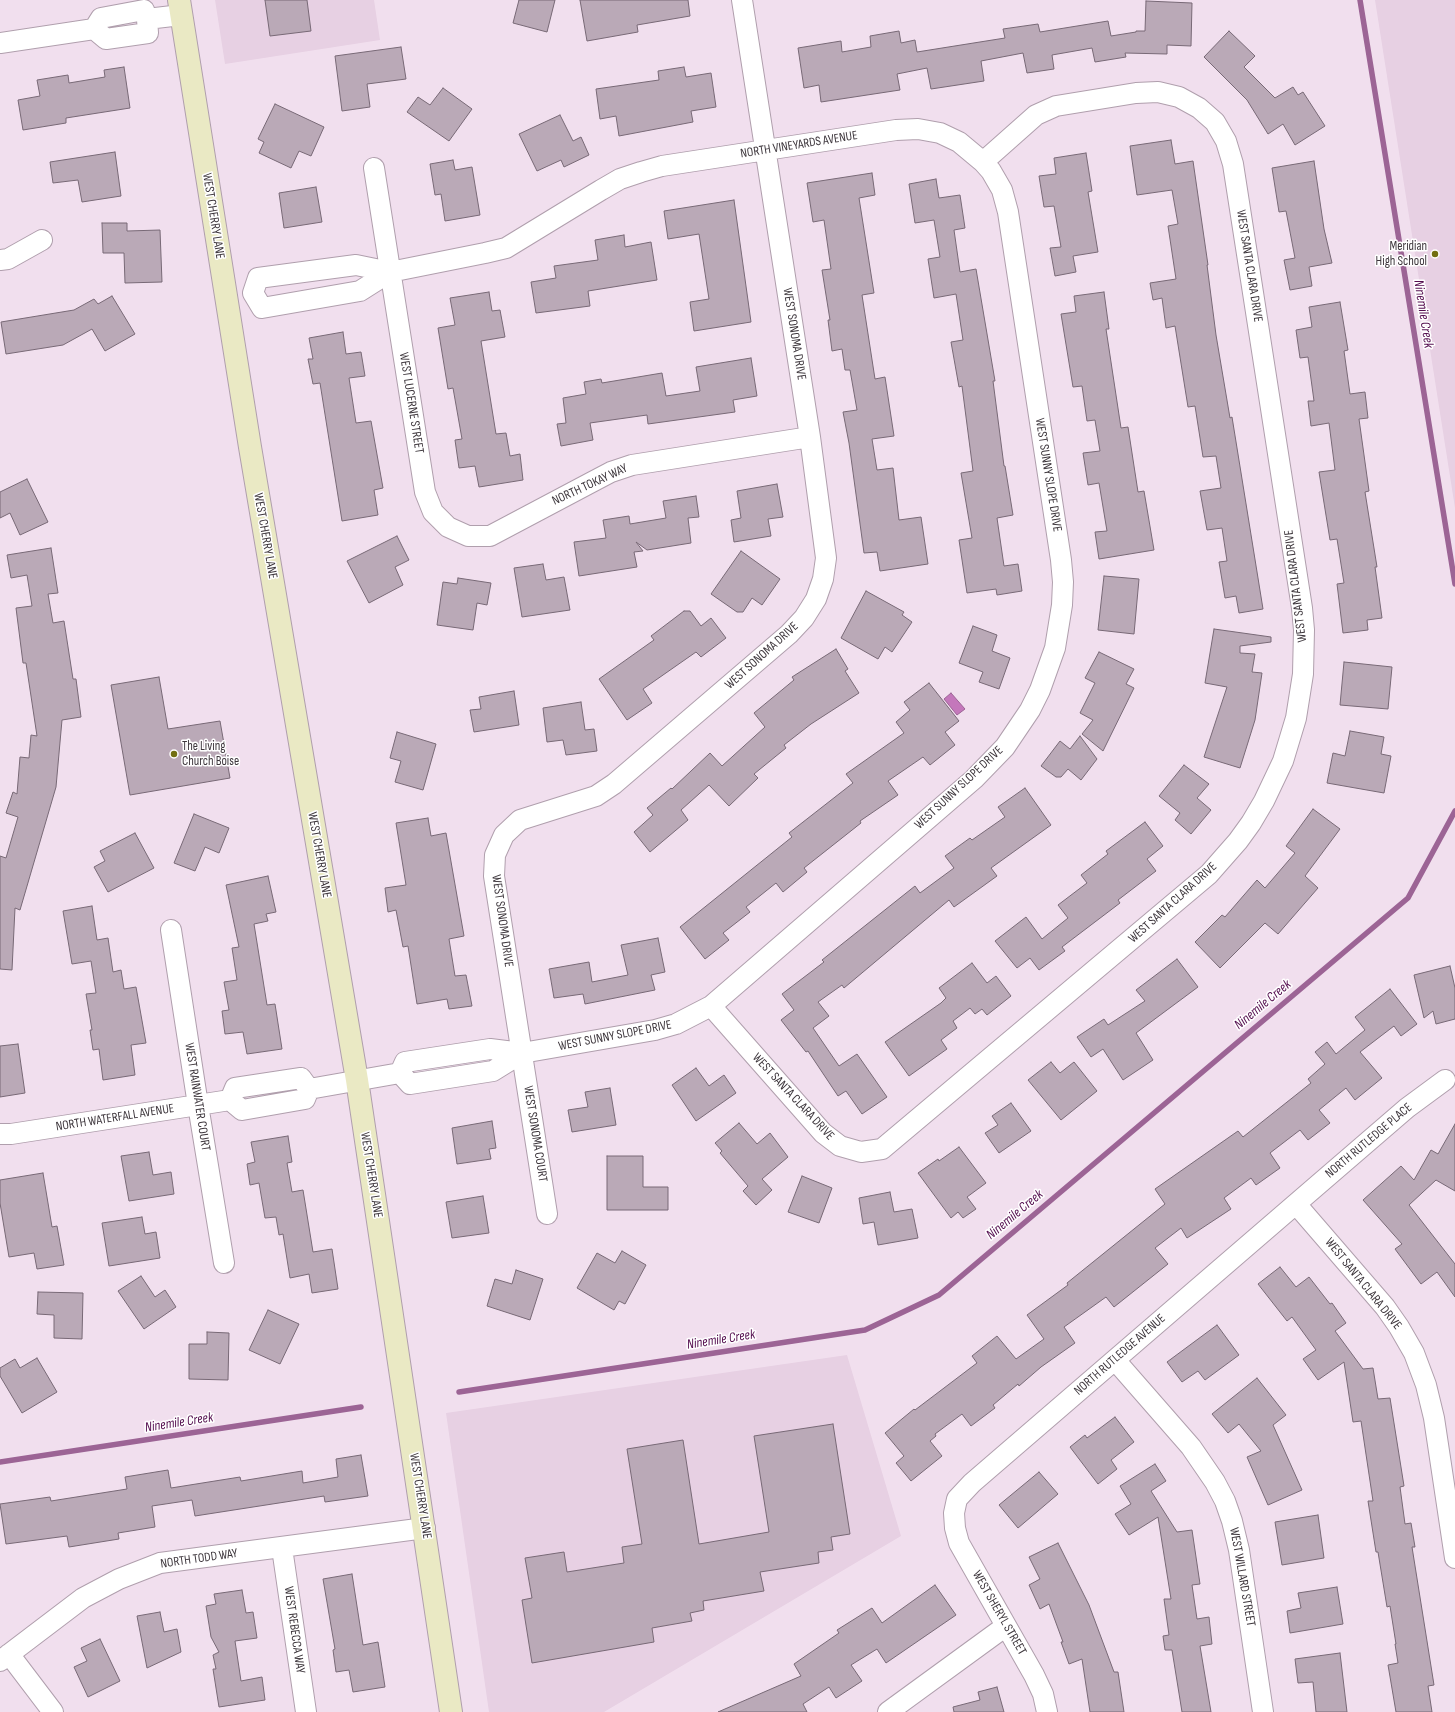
<!DOCTYPE html>
<html>
<head>
<meta charset="utf-8">
<style>
	body { margin:0 }
	canvas { display:block; background:#f1dfee }
</style>
</head>
<body>
<canvas width="1455" height="1712"></canvas>
<script>
const c = document.querySelector('canvas').getContext('2d');
c.lineJoin = 'round';
function fillPath(path, color) {
  c.fillStyle = color;
  c.fill(path, 'evenodd');
}
function shape(rows) {
  const path = new Path2D();
  for (const r of rows) {
    path.moveTo(r[0], r[1]);
    for (let i = 2; i < r.length; i += 2) path.lineTo(r[i], r[i + 1]);
  }
  return path;
}
function strokePath(path, color, width, dash) {
  c.strokeStyle = color;
  c.lineWidth = width;
  c.lineCap = dash ? 'butt' : 'round';
  c.setLineDash(dash || []);
  c.stroke(path);
}
function label(font, color, halo, rows, align = 'center') {
  c.font = font + ' "Sofia Sans Condensed",sans-serif';
  c.lineWidth = 3;
  c.setLineDash([]);
  c.textBaseline = 'middle';
  c.strokeStyle = halo;
  c.fillStyle = color;
  for (const [text, x, y, turn = 0] of rows) {
    c.save();
    c.translate(x, y);
    c.rotate((+turn || 0) * Math.PI / 180);
    c.textAlign = isNaN(turn) ? turn : align;
    if (halo) c.strokeText(text, 0, 0);
    c.fillText(text, 0, 0);
    c.restore();
  }
}
fillPath(shape([
	[215,0,374,0,380,40,225,64],
	[1375,0,1455,0,1455,508],
	[847,1355,901,1536,604,1712,489,1712,446,1413]
]), '#e7d0e3');
const water = shape([
	[951,693,965,709,957,715,944,699,951,693]
]);
fillPath(water, '#c477bb');
strokePath(water, '#9c6495', 1);
strokePath(shape([
	[1360,0,1455,584],
	[459,1392,865,1330,939,1295,1408,898,1455,811],
	[0,1462,361,1407]
]), '#9c6495', 5.5);
const building = shape([
	[265,0,307,0,311,31,270,36,265,0],
	[519,0,555,0,547,32,513,23,519,0],
	[580,0,688,0,690,16,637,25,638,32,587,41,580,0],
	[1146,1,1192,3,1191,46,1167,45,1167,54,1125,53,1126,57,1095,62,1092,48,1052,55,1054,69,1027,73,1023,53,981,61,984,81,931,89,927,68,897,74,900,90,821,102,819,85,804,88,798,48,841,41,842,52,871,47,870,36,899,31,901,43,915,40,917,52,1005,38,1003,29,1038,24,1040,32,1108,21,1111,36,1136,32,1136,31,1145,31,1146,1],
	[1229,31,1255,56,1244,67,1275,98,1293,87,1298,95,1303,92,1325,126,1295,145,1283,124,1268,134,1247,100,1204,57,1229,31],
	[401,47,406,79,367,84,370,107,342,111,335,56,401,47],
	[124,67,130,108,66,118,66,123,23,130,18,100,40,96,37,80,68,75,69,83,105,77,104,70,124,67],
	[684,67,686,77,711,73,716,107,691,111,693,122,619,136,616,116,600,119,596,89,659,80,658,71,684,67],
	[443,88,472,109,449,141,407,112,418,97,430,105,443,88],
	[275,104,324,127,311,156,299,151,291,168,259,153,264,142,258,139,275,104],
	[560,115,573,141,581,137,589,155,564,167,561,160,537,171,519,134,560,115],
	[1171,140,1175,164,1193,161,1208,265,1207,265,1216,335,1230,418,1232,417,1263,609,1239,613,1236,596,1225,598,1219,562,1227,561,1222,528,1207,530,1200,491,1221,488,1216,456,1203,457,1195,406,1188,407,1175,326,1166,328,1162,298,1153,300,1150,283,1176,279,1168,226,1178,224,1172,190,1137,195,1130,146,1171,140],
	[115,152,121,196,82,202,78,180,53,183,50,162,115,152],
	[1086,153,1092,191,1088,192,1098,252,1073,256,1076,272,1055,276,1050,248,1061,247,1054,206,1044,207,1039,176,1056,174,1054,158,1086,153],
	[453,160,455,170,472,167,480,215,445,221,441,194,435,195,430,164,453,160],
	[1314,161,1324,229,1332,263,1309,267,1312,286,1290,290,1284,260,1295,258,1286,211,1279,212,1272,168,1314,161],
	[872,173,875,195,859,198,874,293,862,295,875,379,885,377,894,436,872,439,877,470,893,468,899,520,921,517,928,564,880,571,877,552,864,553,849,443,843,412,857,410,850,370,845,370,842,349,832,351,828,320,830,320,822,270,831,269,824,220,813,222,807,183,872,173],
	[936,179,939,198,960,195,965,228,954,230,960,272,976,269,995,381,993,381,1004,466,1005,466,1013,515,997,518,1004,566,1018,564,1022,591,997,595,996,589,967,593,959,540,972,538,961,473,973,471,962,386,959,387,951,342,963,340,956,294,934,298,928,259,940,257,934,220,915,223,909,184,936,179],
	[316,187,322,222,284,228,279,193,316,187],
	[734,200,751,322,694,331,690,302,709,299,699,234,668,239,664,211,734,200],
	[102,223,127,223,127,231,160,230,162,282,125,283,124,253,103,253,102,223],
	[624,235,625,247,651,242,657,280,588,291,590,306,536,313,531,282,556,278,554,266,598,260,595,240,624,235],
	[489,292,492,311,500,310,505,337,481,341,496,434,506,433,510,456,520,454,523,480,479,487,475,466,459,468,455,440,462,439,453,388,448,389,438,328,455,325,450,298,489,292],
	[1104,292,1109,329,1106,329,1121,428,1128,427,1138,492,1144,491,1154,550,1099,559,1095,532,1107,531,1099,483,1088,485,1083,453,1100,451,1095,420,1087,421,1082,386,1073,387,1061,314,1076,312,1074,296,1104,292],
	[112,296,135,334,105,351,92,329,63,345,6,354,1,322,74,310,94,299,98,304,112,296],
	[1340,302,1348,350,1344,351,1350,394,1365,392,1368,418,1359,419,1369,491,1365,492,1377,567,1375,567,1382,618,1367,620,1368,630,1343,633,1337,584,1344,583,1337,539,1330,540,1319,472,1335,470,1329,423,1311,426,1308,401,1314,401,1308,357,1300,358,1296,330,1312,327,1309,307,1340,302],
	[343,332,346,354,361,352,365,376,349,378,356,423,371,421,383,488,374,490,378,515,342,521,320,383,313,384,308,359,313,359,309,338,343,332],
	[751,358,757,396,733,400,735,412,648,424,647,415,590,423,593,440,561,446,557,424,566,423,563,398,586,394,584,382,601,379,602,383,662,373,666,396,700,391,696,367,751,358],
	[27,479,48,522,20,535,10,513,0,518,0,492,27,479],
	[777,484,783,517,768,519,771,536,734,542,731,520,741,518,737,491,777,484],
	[696,496,699,517,688,518,691,543,647,550,636,542,643,551,634,552,637,567,579,576,574,542,606,538,603,520,629,516,630,524,666,518,663,501,696,496],
	[397,536,409,560,395,567,403,585,369,603,347,561,397,536],
	[51,548,58,593,48,594,53,623,64,621,73,679,76,679,81,717,62,720,56,787,20,910,15,908,12,970,0,969,0,856,6,858,18,817,6,813,13,792,17,794,20,757,29,758,31,735,37,736,26,663,23,663,16,608,32,606,27,575,11,578,7,555,51,548],
	[741,551,780,579,762,605,752,598,743,612,737,612,711,594,741,551],
	[543,564,546,580,564,577,570,610,522,617,514,568,543,564],
	[1104,576,1139,579,1134,634,1098,630,1104,576],
	[458,578,491,583,487,605,477,603,473,630,437,625,443,582,457,584,458,578],
	[866,591,904,612,902,615,912,622,892,652,885,647,878,659,841,638,866,591],
	[684,611,690,611,701,626,711,618,726,638,701,657,696,652,643,689,652,703,627,720,599,679,654,640,651,636,684,611],
	[973,626,997,635,992,651,1010,658,999,689,979,682,983,672,959,663,973,626],
	[1214,629,1271,637,1271,642,1240,646,1240,653,1255,654,1252,672,1262,673,1255,720,1240,768,1204,757,1227,687,1205,683,1214,629],
	[836,649,848,669,845,671,859,693,811,724,784,745,786,748,754,774,758,778,729,806,709,785,681,810,688,820,650,852,634,832,653,815,647,808,671,788,672,789,710,753,722,766,765,727,754,713,794,680,792,677,836,649],
	[1099,652,1134,669,1126,684,1134,688,1103,751,1082,734,1093,720,1080,713,1095,683,1085,678,1099,652],
	[1344,662,1392,667,1388,709,1340,705,1344,662],
	[159,677,168,729,220,721,230,778,130,795,111,685,159,677],
	[929,683,959,721,945,732,955,745,930,765,923,757,888,781,898,795,860,821,861,823,804,868,807,872,783,892,776,883,746,907,750,912,723,933,729,940,705,959,680,927,792,837,789,833,853,783,846,774,904,733,896,722,910,710,904,702,929,683],
	[514,691,519,725,474,732,470,710,481,709,479,697,514,691],
	[581,702,585,730,594,729,597,751,566,755,563,740,547,742,543,708,581,702],
	[1350,731,1384,737,1381,754,1391,756,1384,793,1327,783,1333,753,1345,756,1350,731],
	[397,732,436,744,423,790,395,782,401,761,390,758,397,732],
	[1080,736,1097,759,1081,780,1068,769,1061,777,1056,777,1041,766,1060,741,1070,749,1080,736],
	[1184,765,1209,784,1197,798,1211,810,1191,834,1175,820,1180,813,1159,796,1184,765],
	[1025,788,1051,825,991,868,997,876,954,907,949,900,844,988,842,985,818,1002,829,1016,813,1028,839,1066,857,1054,887,1097,862,1114,846,1091,838,1096,808,1051,806,1052,781,1020,794,1010,782,994,824,962,822,960,915,886,920,893,954,868,945,856,970,838,972,840,1005,817,998,807,1025,788],
	[1313,809,1340,829,1305,876,1318,888,1278,934,1265,923,1220,968,1195,942,1222,915,1225,917,1257,880,1265,888,1295,853,1286,846,1313,809],
	[194,814,229,828,219,853,205,847,195,871,174,863,194,814],
	[428,818,431,836,446,833,464,936,449,939,455,976,466,975,472,1006,449,1009,447,999,417,1004,408,946,403,947,396,910,388,912,385,888,406,885,396,823,428,818],
	[1145,822,1163,846,1147,859,1156,871,1118,900,1120,903,1062,947,1065,951,1039,970,1030,958,1017,968,995,941,1026,917,1042,939,1068,918,1058,905,1087,883,1081,875,1108,854,1106,851,1145,822],
	[135,833,154,868,108,892,94,867,105,861,100,851,135,833],
	[268,876,276,912,266,914,268,921,254,924,267,1005,275,1004,282,1049,247,1054,243,1032,225,1034,222,1011,229,1010,224,982,237,980,232,948,239,947,226,885,268,876],
	[92,906,97,940,108,938,113,972,121,970,124,989,136,987,146,1043,131,1045,135,1075,103,1080,99,1049,93,1050,90,1030,92,1030,86,994,96,993,91,961,72,964,63,911,92,906],
	[658,938,665,972,651,975,655,990,585,1004,583,994,554,998,549,969,589,962,592,982,628,975,621,945,658,938],
	[1177,959,1198,987,1136,1033,1153,1060,1123,1080,1103,1049,1091,1057,1077,1037,1104,1019,1108,1025,1145,1001,1136,990,1177,959],
	[972,963,987,983,996,976,1011,996,987,1015,982,1009,975,1014,970,1008,953,1021,957,1028,941,1040,947,1049,909,1076,885,1042,941,1003,946,998,939,988,972,963],
	[1450,966,1455,988,1455,1019,1436,1024,1433,1011,1424,1018,1414,975,1450,966],
	[1390,989,1417,1024,1401,1036,1394,1026,1360,1052,1382,1078,1355,1100,1346,1088,1319,1110,1330,1123,1308,1140,1300,1130,1270,1153,1280,1168,1256,1185,1251,1178,1224,1198,1231,1209,1187,1238,1181,1228,1155,1248,1168,1264,1114,1307,1106,1297,1064,1327,1075,1343,1041,1367,1019,1386,1018,1384,993,1405,995,1408,971,1426,962,1414,935,1434,936,1436,930,1441,942,1456,911,1481,896,1463,904,1456,885,1433,914,1409,915,1410,977,1363,972,1356,997,1336,1016,1359,1044,1339,1027,1315,1068,1285,1067,1283,1165,1204,1155,1189,1238,1131,1243,1137,1311,1083,1308,1079,1325,1064,1315,1052,1327,1042,1336,1054,1365,1030,1355,1017,1390,989],
	[18,1044,25,1093,0,1097,0,1046,18,1044],
	[1051,1062,1060,1073,1074,1062,1097,1091,1061,1120,1028,1080,1051,1062],
	[696,1068,709,1086,724,1075,736,1093,696,1121,672,1085,696,1068],
	[610,1088,616,1125,572,1132,568,1110,588,1107,585,1092,610,1088],
	[1011,1103,1031,1131,999,1153,985,1133,998,1125,992,1116,1011,1103],
	[492,1121,496,1148,489,1149,491,1159,457,1164,452,1128,492,1121],
	[739,1123,757,1144,770,1133,788,1157,762,1179,772,1190,756,1205,743,1191,748,1186,720,1153,722,1151,715,1143,739,1123],
	[1455,1124,1455,1191,1436,1180,1409,1205,1455,1264,1455,1297,1437,1272,1421,1284,1395,1249,1402,1244,1363,1200,1401,1166,1414,1180,1431,1150,1438,1154,1455,1124],
	[288,1136,292,1162,287,1163,292,1192,303,1190,313,1252,332,1249,338,1289,312,1293,309,1274,290,1278,283,1234,279,1235,276,1217,265,1218,259,1183,250,1185,247,1164,255,1162,251,1142,288,1136],
	[959,1147,986,1183,967,1197,976,1209,963,1218,958,1212,951,1218,918,1173,938,1159,939,1161,959,1147],
	[149,1152,153,1175,171,1172,174,1194,129,1201,121,1156,149,1152],
	[607,1156,643,1156,643,1187,668,1187,668,1210,607,1210,607,1156],
	[43,1173,52,1227,57,1226,64,1265,37,1269,34,1253,9,1257,0,1203,0,1180,43,1173],
	[802,1176,832,1188,819,1223,788,1212,802,1176],
	[890,1192,894,1212,912,1209,918,1238,878,1245,874,1222,863,1224,859,1198,890,1192],
	[483,1196,489,1233,452,1238,446,1202,483,1196],
	[142,1217,145,1234,156,1232,160,1258,109,1266,102,1223,142,1217],
	[622,1251,646,1265,625,1304,619,1301,614,1310,577,1288,597,1253,615,1263,622,1251],
	[1280,1267,1296,1287,1309,1277,1330,1304,1332,1303,1346,1323,1335,1331,1363,1369,1373,1368,1378,1399,1390,1398,1404,1486,1400,1487,1405,1524,1411,1523,1415,1547,1412,1547,1434,1685,1428,1686,1432,1712,1396,1712,1388,1665,1398,1663,1395,1644,1396,1644,1390,1606,1387,1607,1378,1552,1376,1552,1368,1501,1373,1501,1361,1421,1353,1422,1344,1362,1318,1380,1303,1359,1316,1350,1292,1317,1287,1321,1258,1284,1280,1267],
	[516,1270,543,1279,530,1320,487,1306,495,1279,512,1284,516,1270],
	[141,1276,155,1297,165,1290,176,1307,144,1329,118,1291,141,1276],
	[38,1292,83,1293,82,1339,54,1338,54,1315,37,1314,38,1292],
	[268,1310,299,1324,280,1364,249,1350,268,1310],
	[1217,1325,1239,1355,1205,1380,1198,1371,1182,1382,1167,1362,1217,1325],
	[207,1332,229,1333,228,1380,189,1379,189,1344,207,1344,207,1332],
	[37,1358,57,1392,22,1413,0,1376,0,1368,15,1359,20,1368,37,1358],
	[1257,1378,1286,1415,1273,1425,1302,1490,1268,1505,1247,1457,1261,1451,1239,1424,1228,1433,1212,1414,1257,1378],
	[1115,1417,1134,1442,1111,1460,1117,1469,1098,1484,1070,1447,1085,1435,1087,1438,1115,1417],
	[833,1424,850,1534,831,1537,833,1550,818,1552,819,1563,760,1572,764,1591,703,1601,704,1610,690,1613,692,1621,652,1628,654,1642,532,1663,522,1600,532,1598,525,1558,564,1552,567,1572,624,1563,622,1547,642,1544,627,1449,683,1440,699,1544,769,1532,754,1436,833,1424],
	[361,1455,368,1496,325,1502,324,1496,195,1516,192,1500,152,1506,155,1527,118,1533,119,1539,69,1547,67,1536,6,1544,0,1504,50,1497,51,1501,127,1489,125,1477,168,1470,171,1488,240,1477,241,1481,302,1471,303,1483,338,1477,336,1459,361,1455],
	[1155,1464,1166,1481,1151,1491,1177,1532,1192,1530,1200,1584,1192,1585,1197,1619,1209,1617,1212,1644,1200,1646,1211,1712,1182,1712,1172,1650,1165,1650,1163,1636,1169,1635,1164,1599,1171,1599,1158,1517,1129,1535,1115,1514,1131,1504,1120,1486,1155,1464],
	[1039,1472,1058,1494,1018,1528,999,1505,1039,1472],
	[1318,1515,1324,1558,1282,1565,1275,1522,1318,1515],
	[1058,1543,1089,1605,1114,1672,1118,1672,1124,1712,1090,1712,1082,1659,1069,1664,1061,1642,1063,1642,1049,1604,1040,1609,1029,1585,1040,1579,1029,1557,1058,1543],
	[352,1574,363,1645,378,1642,385,1687,353,1692,349,1670,336,1672,333,1650,335,1649,323,1579,352,1574],
	[935,1585,956,1615,886,1663,877,1649,851,1665,862,1681,836,1698,829,1687,803,1704,807,1712,718,1712,801,1676,794,1664,839,1633,837,1630,872,1608,882,1623,935,1585],
	[1337,1587,1343,1624,1290,1633,1287,1611,1301,1608,1298,1593,1337,1587],
	[242,1590,246,1613,253,1612,257,1638,235,1641,241,1681,262,1677,265,1700,219,1707,213,1669,216,1669,213,1655,219,1652,211,1637,206,1606,216,1604,214,1594,242,1590],
	[160,1612,164,1632,177,1629,181,1652,147,1668,137,1616,160,1612],
	[100,1639,120,1681,88,1697,74,1667,87,1661,81,1648,100,1639],
	[1340,1653,1347,1712,1316,1712,1313,1682,1298,1683,1295,1659,1340,1653],
	[997,1687,1004,1712,954,1712,953,1707,980,1700,978,1692,997,1687]
]);
fillPath(building, '#baa9b7');
strokePath(building, '#786976', 1);
const minor = shape([
	[147,19,181,15],
	[0,43,94,29,101,18,144,10,147,19,148,33,106,39,94,29],
	[374,168,425,492,433,512,448,527,468,536,490,536,592,482,611,472,632,465,810,437],
	[0,260,8,259,42,240],
	[390,272,356,265,258,278,253,293,262,308,360,291,390,272,485,253,506,248,601,190,620,179,641,172,662,166,896,130,918,129,940,133,959,142,983,162,991,171,1002,190,1008,212,1061,560,1063,582,1062,605,1055,648,1040,690,1030,710,1005,747,974,779,711,1006,676,1024,655,1030,522,1053,490,1049,405,1062,400,1073,410,1084,493,1071,522,1053],
	[171,930,198,1105,224,1263],
	[711,1006,823,1133,840,1146,861,1152,882,1149,1209,874,1238,841,1251,823,1264,801,1283,761,1296,718,1303,674,1304,630,1302,608,1233,164,1226,141,1215,122,1199,108,1179,97,1158,92,1136,93,1056,106,1036,115,983,162],
	[301,1078,309,1089,305,1099,242,1110,230,1100,235,1088,301,1078],
	[309,1089,400,1073],
	[0,1134,11,1134,230,1100],
	[1296,1204,1385,1307,1399,1327,1414,1353,1426,1385,1434,1418,1455,1558],
	[547,1214,494,876,495,855,504,835,520,820,596,796,614,784,789,634,804,618,816,599,823,579,826,558,810,437,742,0],
	[1115,1360,1191,1447,1215,1482,1225,1501,1232,1521,1239,1550,1263,1712],
	[282,1548,306,1712],
	[9,1654,53,1712],
	[0,1661,83,1598,119,1579,160,1563,425,1528],
	[888,1712,1006,1626],
	[1047,1712,1043,1694,1034,1675,959,1543,955,1528,954,1513,957,1499,972,1483,1407,1108,1445,1080]
]);
const secondary = shape([
	[179,0,250,447,357,1080,451,1712]
]);
strokePath(minor, '#b09fad', 22);
strokePath(secondary, '#b09fad', 24);
strokePath(minor, '#fff', 20);
strokePath(secondary, '#eae9c4', 22);
for (const [x, y, r, color] of [
	[1435,254,4,"#726f11"],
	[174,754,4,"#726f11"]
]) {
  const dot = new Path2D();
  dot.arc(x, y, r, 0, 2 * Math.PI);
  c.fillStyle = color;
  c.fill(dot);
  strokePath(dot, '#fff', 1.5);
}
label('13px', '#3d363c', '#fff', [
	["NORTH VINEYARDS AVENUE",799,145,-9],
	["WEST CHERRY LANE",213,216,81],
	["WEST SANTA CLARA DRIVE",1249,266,81],
	["WEST SONOMA DRIVE",794,334,81],
	["WEST LUCERNE STREET",411,403,81],
	["WEST SUNNY SLOPE DRIVE",1048,475,81],
	["NORTH TOKAY WAY",590,485,-25],
	["WEST CHERRY LANE",265,536,80],
	["WEST SANTA CLARA DRIVE",1296,586,-97],
	["WEST SONOMA DRIVE",762,656,-42],
	["WEST SUNNY SLOPE DRIVE",959,788,-43],
	["WEST CHERRY LANE",319,855,80],
	["WEST SANTA CLARA DRIVE",1173,903,-42],
	["WEST SONOMA DRIVE",502,921,82],
	["WEST SUNNY SLOPE DRIVE",615,1036,-11],
	["WEST RAINWATER COURT",197,1097,81],
	["WEST SANTA CLARA DRIVE",793,1097,47],
	["NORTH WATERFALL AVENUE",115,1118,-9],
	["WEST SONOMA COURT",535,1134,81],
	["NORTH RUTLEDGE PLACE",1369,1141,-40],
	["WEST CHERRY LANE",371,1175,81],
	["WEST SANTA CLARA DRIVE",1363,1284,51],
	["NORTH RUTLEDGE AVENUE",1120,1355,-41],
	["WEST CHERRY LANE",420,1496,81],
	["NORTH TODD WAY",199,1559,-8],
	["WEST WILLARD STREET",1242,1577,80],
	["WEST SHERYL STREET",999,1613,60],
	["WEST REBECCA WAY",294,1630,82]
]);
label('13px', '#3d363c', '#fff', [
	["Meridian",1427,247],
	["High School",1427,262],
	["The Living",182,747,"left"],
	["Church Boise",182,762,"left"]
], 'right');
label('italic 14px', '#540e4f', '#fff', [
	["Ninemile Creek",1423,314,81],
	["Ninemile Creek",1263,1005,-40],
	["Ninemile Creek",1015,1215,-40],
	["Ninemile Creek",721,1340,-9],
	["Ninemile Creek",179,1423,-9]
]);
</script>
</body>
</html>
